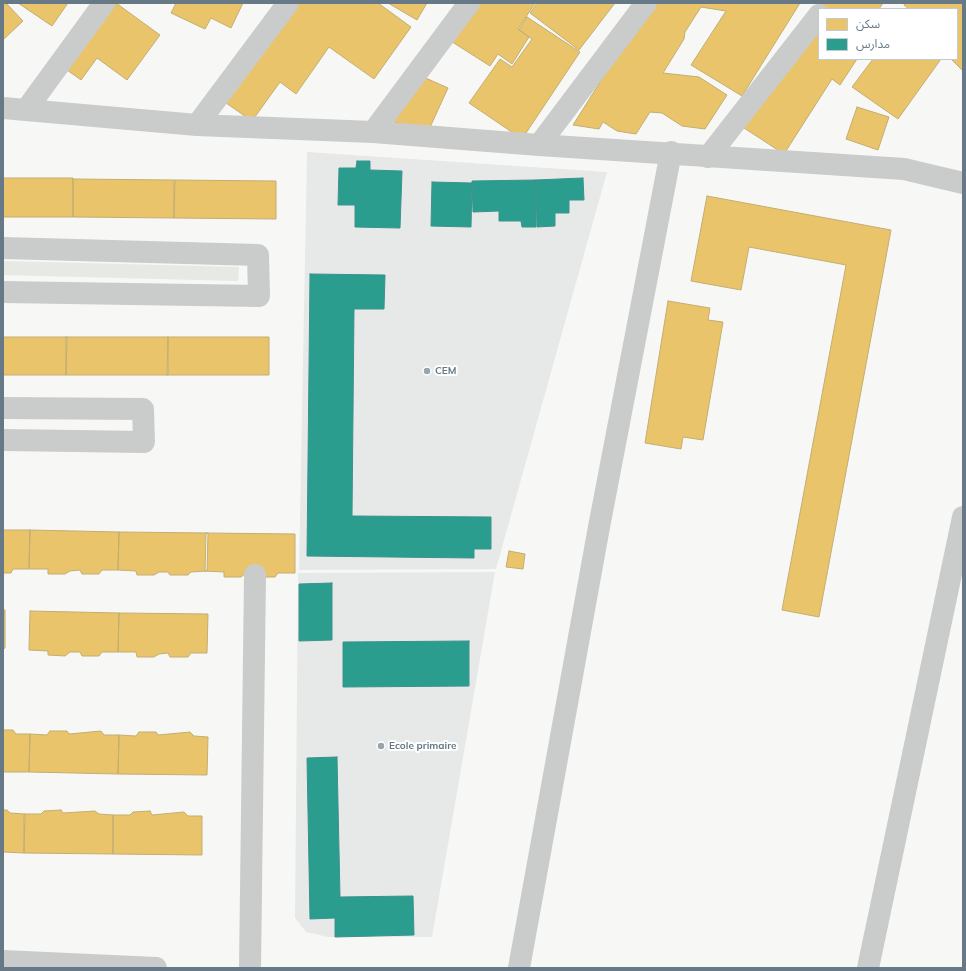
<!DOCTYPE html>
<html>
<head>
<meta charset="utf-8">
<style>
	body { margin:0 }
	#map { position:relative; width:966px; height:971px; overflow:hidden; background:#f7f7f6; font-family:Mulish,"Noto Sans Arabic",sans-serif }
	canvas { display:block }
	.frame { position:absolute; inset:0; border:4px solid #677986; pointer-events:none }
	.legend { position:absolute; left:818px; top:8px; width:140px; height:52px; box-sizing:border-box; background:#fff; border:1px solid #c2c9cf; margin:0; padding:5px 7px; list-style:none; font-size:12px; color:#677986 }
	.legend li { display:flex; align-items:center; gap:8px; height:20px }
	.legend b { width:20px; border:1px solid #c2c9cf }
</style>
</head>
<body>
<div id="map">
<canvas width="966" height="971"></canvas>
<div class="frame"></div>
<ul class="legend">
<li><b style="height:11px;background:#e9c46a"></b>سكن</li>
<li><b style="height:11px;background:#2a9d8f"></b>مدارس</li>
</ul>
</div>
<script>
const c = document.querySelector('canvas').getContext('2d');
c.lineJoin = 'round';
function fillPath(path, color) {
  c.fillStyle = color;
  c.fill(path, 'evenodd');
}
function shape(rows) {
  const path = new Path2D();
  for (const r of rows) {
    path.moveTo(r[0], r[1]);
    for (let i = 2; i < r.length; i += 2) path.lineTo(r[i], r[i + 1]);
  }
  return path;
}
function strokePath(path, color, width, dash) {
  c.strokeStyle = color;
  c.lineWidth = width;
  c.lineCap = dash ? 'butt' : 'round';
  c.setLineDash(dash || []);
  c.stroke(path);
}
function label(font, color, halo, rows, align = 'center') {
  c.font = font + ' Mulish,sans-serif';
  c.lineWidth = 4;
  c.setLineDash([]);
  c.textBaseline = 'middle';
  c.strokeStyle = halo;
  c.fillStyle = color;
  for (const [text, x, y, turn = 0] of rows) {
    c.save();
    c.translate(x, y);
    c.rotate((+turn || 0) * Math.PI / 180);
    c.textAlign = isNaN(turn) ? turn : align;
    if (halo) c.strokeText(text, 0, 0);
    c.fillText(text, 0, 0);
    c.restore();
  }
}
fillPath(shape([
	[307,152,607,172,496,569,299,570],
	[495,572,432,937,328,937,306,932,295,918,298,573]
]), '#e7e9e9');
fillPath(shape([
	[3,261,239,267,238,281,3,275]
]), '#e6e9e4');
const homes = shape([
	[3,3,6,3,23,21,3,40,3,3],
	[18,3,68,3,52,26,18,3],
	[105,3,116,3,160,35,127,80,97,58,81,80,60,65,105,3],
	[176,3,243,3,231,28,211,18,205,29,171,13,176,3],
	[283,3,378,3,411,27,374,79,329,47,296,94,280,82,252,121,216,96,283,3],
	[388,3,427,3,417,20,388,3],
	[470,3,535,3,518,29,529,37,512,64,498,54,490,66,446,38,470,3],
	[537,3,615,3,579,50,530,13,537,3],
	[650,3,800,3,742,96,691,65,726,11,701,7,685,32,684,39,663,73,699,77,727,95,705,129,682,126,662,113,650,112,636,134,617,131,603,122,599,129,573,125,650,3],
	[820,3,883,3,879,9,819,9,819,59,857,59,840,85,832,79,784,154,741,126,820,3],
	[905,3,963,3,963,71,951,59,957,59,957,9,909,9,904,5,905,3],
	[527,17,580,52,522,139,469,103,500,59,512,67,532,39,519,30,527,17],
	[873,59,941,59,898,119,852,87,873,59],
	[410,71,448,88,426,136,388,119,410,71],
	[857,107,889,117,878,150,846,139,857,107],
	[3,178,73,178,73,217,3,217,3,178],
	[73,179,174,180,174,218,73,217,73,179],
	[175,180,276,181,276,219,174,218,175,180],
	[707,196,891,230,819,617,782,610,846,265,749,247,741,290,691,281,707,196],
	[668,301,710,308,708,320,723,322,703,440,683,437,681,449,645,443,668,301],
	[3,337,67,337,66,375,3,375,3,337],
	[66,337,168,337,168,375,66,375,66,337],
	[168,337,269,337,269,375,167,375,168,337],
	[3,530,30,530,29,569,13,569,11,573,3,573,3,530],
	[30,530,119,532,118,570,102,570,99,574,82,574,80,570,70,571,65,574,48,574,48,569,29,569,30,530],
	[119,532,208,533,207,571,191,572,188,575,170,575,168,572,159,572,154,575,137,575,136,571,118,570,119,532],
	[206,533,295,534,295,573,278,573,275,577,258,577,246,573,241,577,224,577,224,572,205,571,206,533],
	[509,551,525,554,523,569,506,567,509,551],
	[3,610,5,610,5,648,3,649,3,610],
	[30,611,119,613,118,652,102,652,99,656,82,656,80,652,70,652,65,656,48,655,48,651,29,650,30,611],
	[119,613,208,614,207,653,191,653,188,657,170,657,168,653,159,654,154,657,137,657,136,652,118,652,119,613],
	[3,730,13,730,16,734,30,734,29,772,3,772,3,730],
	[50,731,67,731,69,734,101,731,104,735,119,735,118,774,29,772,30,734,47,735,50,731],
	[139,732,156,732,158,735,190,732,194,736,208,737,207,775,118,774,119,735,136,736,139,732],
	[3,810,7,810,10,813,25,814,24,853,3,852,3,810],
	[61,810,63,813,95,811,99,814,113,815,113,854,24,853,24,814,41,814,44,811,61,810],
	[150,811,152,815,184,812,188,816,202,816,202,855,113,854,113,815,130,815,133,812,150,811]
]);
fillPath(homes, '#e9c46a');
strokePath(homes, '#c2ae72', 1);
const schools = shape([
	[357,161,370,161,370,170,402,171,400,228,355,227,355,205,338,205,339,168,356,168,357,161],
	[583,178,584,200,569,200,569,213,555,213,555,226,537,227,536,180,583,178],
	[536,180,536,227,522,227,521,221,499,221,499,211,473,212,472,181,536,180],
	[432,182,472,183,471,227,431,226,432,182],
	[310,274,385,275,384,309,354,309,352,516,491,517,491,549,474,549,474,558,307,556,310,274],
	[332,583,332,640,299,641,299,584,332,583],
	[469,641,469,686,343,687,343,642,469,641],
	[337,757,340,897,413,896,414,935,335,937,335,918,310,919,307,758,337,757]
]);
fillPath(schools, '#2a9d8f');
strokePath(schools, '#3c928c', 1);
strokePath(shape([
	[3,108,197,125,373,132,539,145,904,169,963,183],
	[26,110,104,3],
	[197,125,288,3],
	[373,132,469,3],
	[539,145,646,3],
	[708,157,819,15],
	[3,248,258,255,259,296,3,292],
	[3,408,143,409,144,442,3,440],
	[3,961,156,968],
	[250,968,255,575],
	[519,968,599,527,671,152],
	[868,968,963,517]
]), '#cacccc', 22);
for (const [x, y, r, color] of [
	[427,371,4,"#99a5ad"],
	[381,746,4,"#99a5ad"]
]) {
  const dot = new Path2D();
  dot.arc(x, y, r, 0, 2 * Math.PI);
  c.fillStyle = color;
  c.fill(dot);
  strokePath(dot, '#fff', 1.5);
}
label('bold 10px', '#677986', '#fff', [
	["CEM",435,371],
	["Ecole primaire",389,746]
], 'left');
</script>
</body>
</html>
